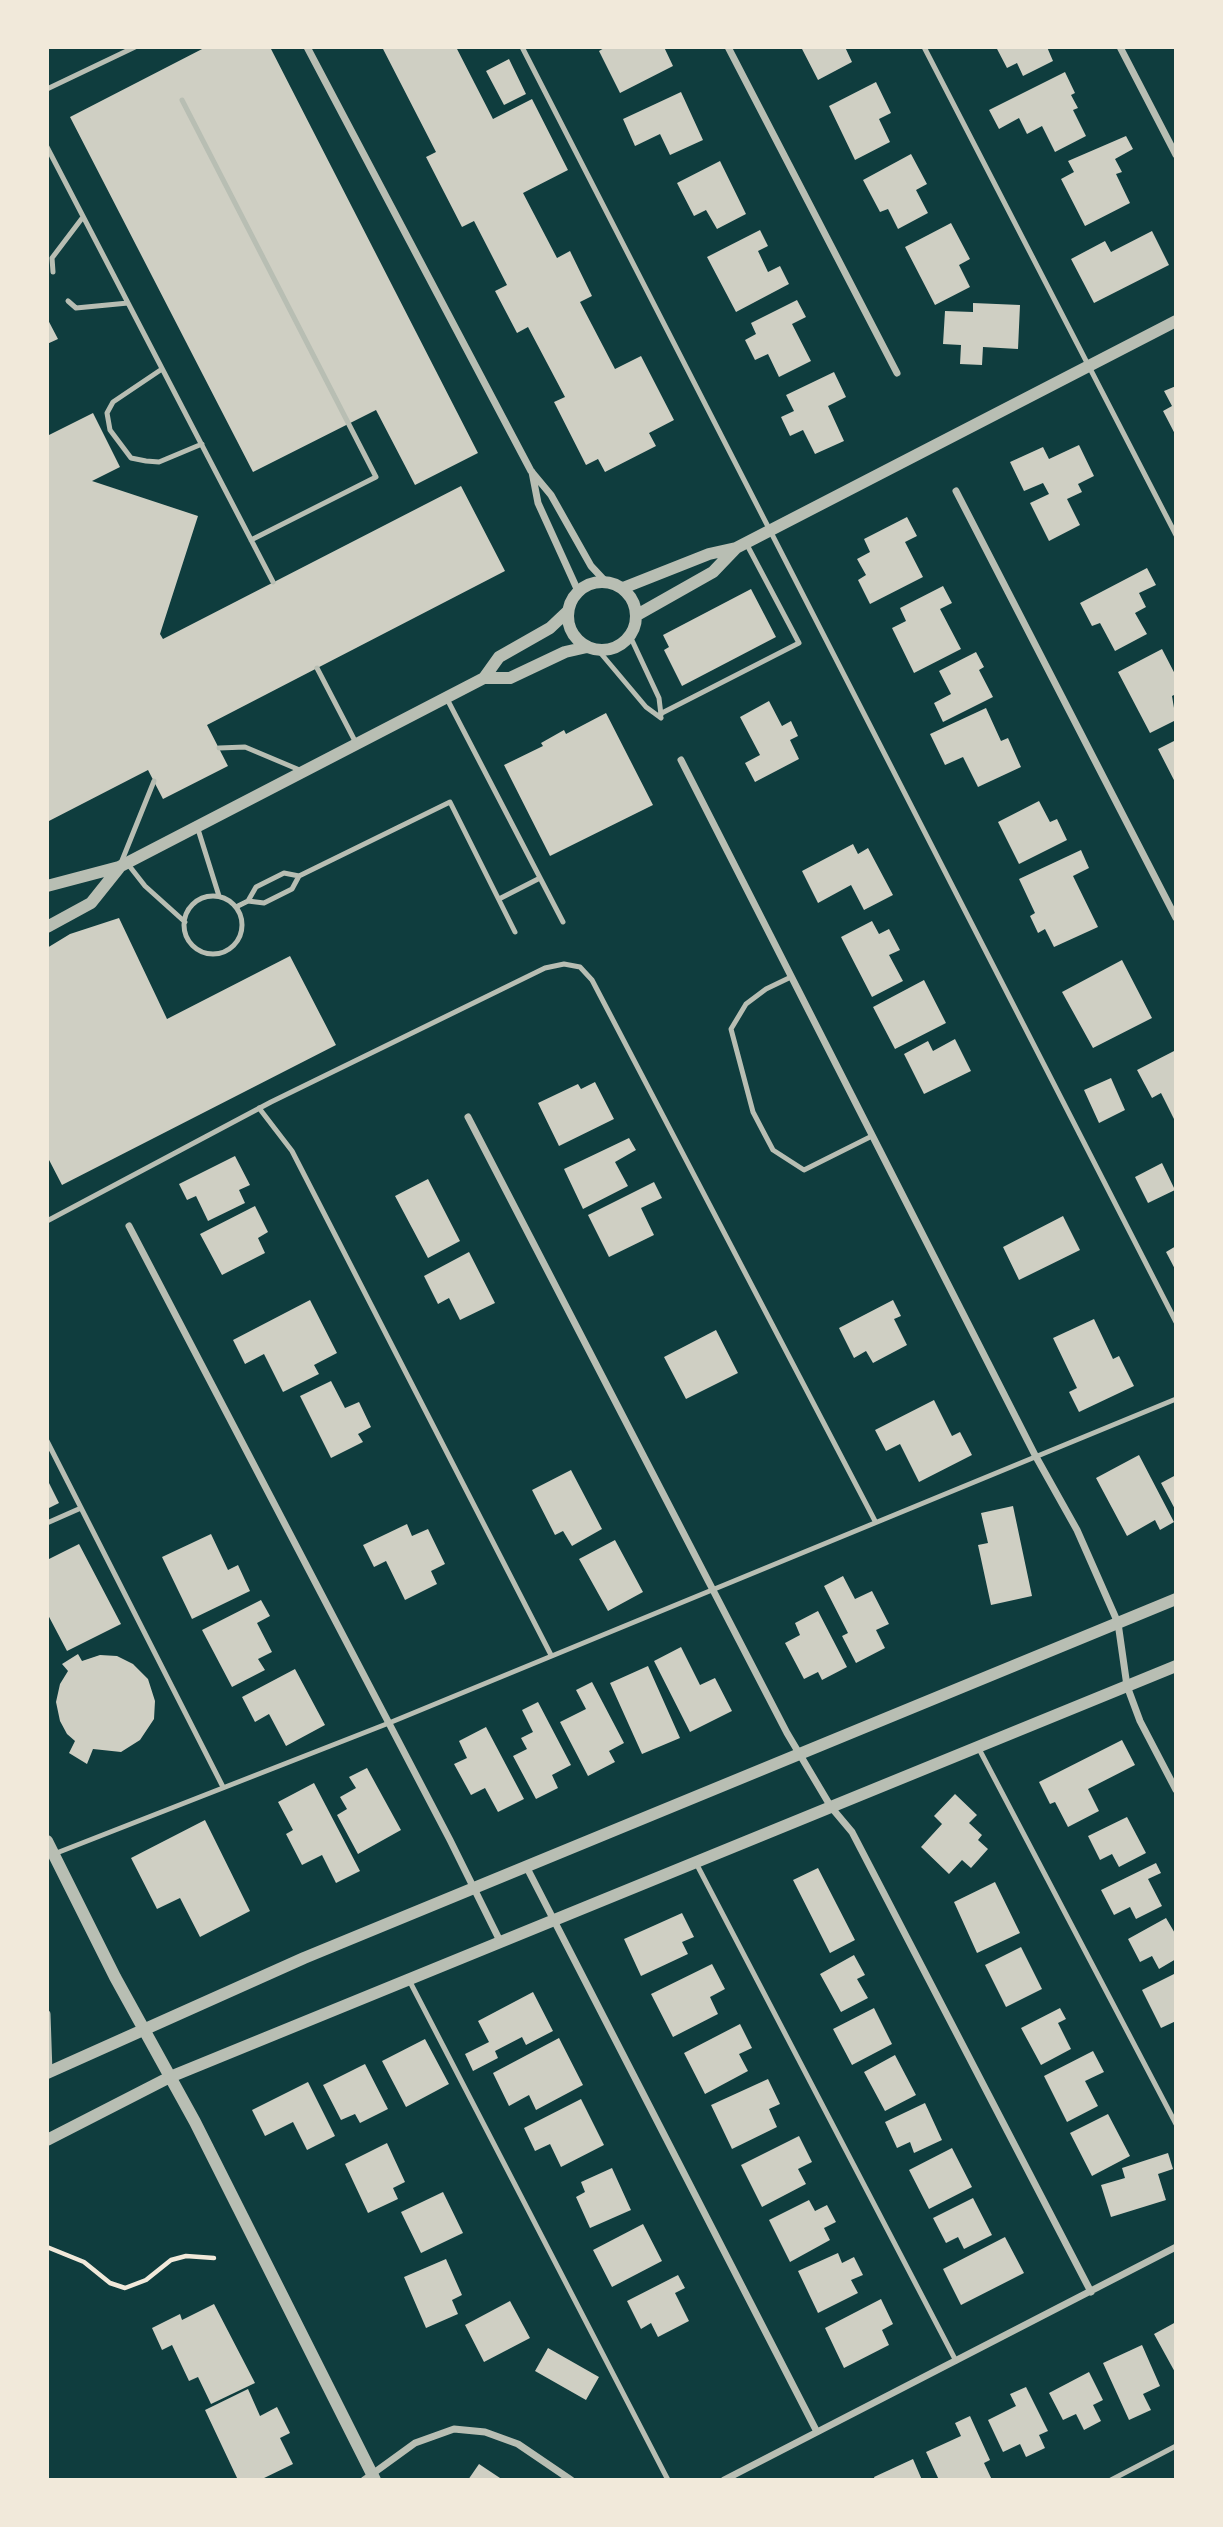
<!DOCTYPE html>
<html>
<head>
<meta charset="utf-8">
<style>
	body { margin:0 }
	#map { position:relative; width:1223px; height:2527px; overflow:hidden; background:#0f3d3e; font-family:Commissioner,sans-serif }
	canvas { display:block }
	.frame { position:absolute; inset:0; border:49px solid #f1e9da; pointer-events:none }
</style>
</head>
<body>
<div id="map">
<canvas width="1223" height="2527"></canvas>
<div class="frame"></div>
</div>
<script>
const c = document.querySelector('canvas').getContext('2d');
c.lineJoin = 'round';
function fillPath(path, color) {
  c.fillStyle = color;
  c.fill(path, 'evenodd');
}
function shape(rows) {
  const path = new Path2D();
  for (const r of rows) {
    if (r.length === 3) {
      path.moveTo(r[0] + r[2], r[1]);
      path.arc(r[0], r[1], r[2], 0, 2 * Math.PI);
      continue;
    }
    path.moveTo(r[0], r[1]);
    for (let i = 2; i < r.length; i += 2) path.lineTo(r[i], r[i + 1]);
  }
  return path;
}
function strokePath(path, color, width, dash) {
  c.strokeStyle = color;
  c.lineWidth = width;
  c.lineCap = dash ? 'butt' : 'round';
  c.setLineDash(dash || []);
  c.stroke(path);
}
fillPath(shape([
	[206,47,270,47,478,453,415,485,376,410,253,472,70,117],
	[382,47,456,47,493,119,532,99,568,170,523,193,557,258,570,251,592,296,580,302,615,369,641,356,674,420,649,433,656,446,605,472,598,459,586,465,554,402,565,397,528,327,517,333,495,291,507,285,474,221,462,227,426,157,436,152],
	[606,47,664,47,673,66,620,93,599,51],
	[801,47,845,47,852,62,818,80],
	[996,47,1047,47,1053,61,1023,76,1017,63,1007,68],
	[509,59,526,94,504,105,486,71],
	[1065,72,1075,93,1071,95,1078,108,1073,110,1086,136,1055,152,1042,126,1027,134,1019,118,999,129,989,110],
	[876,82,891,113,879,119,890,142,855,160,829,106],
	[681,92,703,140,670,155,660,134,635,146,623,119],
	[1126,136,1133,149,1115,159,1122,172,1116,174,1130,203,1085,226,1061,179,1074,172,1068,161],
	[911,154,927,184,916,190,928,213,898,229,888,209,880,212,863,180],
	[720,161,746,214,717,229,706,210,694,216,677,183],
	[951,223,970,259,959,265,970,287,935,305,905,247],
	[760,230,768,246,758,251,768,272,780,266,789,284,736,312,707,257],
	[1152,231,1169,265,1094,303,1071,259,1105,241,1111,252],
	[797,300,806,317,792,324,811,361,779,377,768,354,755,360,745,340,756,334,751,323],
	[973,303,1020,305,1018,349,983,347,982,365,960,364,961,345,943,344,945,311,973,312],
	[47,318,58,339,47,344],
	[834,372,846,397,828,406,844,441,815,454,803,430,790,436,781,417,794,411,786,395],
	[1176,386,1176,436,1163,411,1172,406,1164,391],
	[93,413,120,467,92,481,198,516,160,634,163,639,461,486,505,571,207,725,228,766,163,799,148,770,47,822,47,436],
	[1079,445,1094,476,1078,484,1082,492,1067,499,1080,525,1049,541,1030,503,1049,494,1043,483,1024,491,1010,462,1043,447,1049,459],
	[907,517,917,536,905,542,923,577,870,604,858,580,866,575,857,559,870,552,864,539],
	[1147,568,1156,585,1139,593,1146,607,1135,613,1147,634,1115,651,1100,623,1092,626,1080,603],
	[943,586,952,603,940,609,961,649,914,673,892,628,906,621,900,608],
	[751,589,776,637,682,686,664,650,669,647,663,635],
	[1162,649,1176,676,1176,694,1172,696,1176,720,1150,733,1118,672],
	[976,652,984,667,979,670,993,697,943,722,934,703,951,694,939,671],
	[769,701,782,726,791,721,798,736,790,740,799,759,755,782,745,763,760,755,740,717],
	[986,708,1001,741,1008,738,1021,767,978,787,963,757,945,765,930,734],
	[606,713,653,805,550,856,504,765,543,746,541,743,564,730,566,734],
	[1176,740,1176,784,1158,749],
	[1039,801,1050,822,1057,819,1067,840,1019,864,998,822],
	[853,844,858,854,868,848,893,895,864,910,851,885,818,903,802,871],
	[1081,850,1089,868,1073,876,1098,927,1054,947,1045,929,1038,933,1030,916,1035,913,1019,879],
	[119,918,167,1019,290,956,336,1045,62,1185,47,1156,47,948,70,934],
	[872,921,879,934,889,929,900,950,889,955,903,981,872,997,841,937],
	[1122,960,1152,1018,1093,1048,1062,992],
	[924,980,946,1023,895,1049,873,1007],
	[955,1039,971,1071,924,1094,904,1054,928,1041,933,1051],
	[1176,1050,1176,1118,1174,1119,1161,1093,1152,1098,1137,1070],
	[1111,1078,1125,1110,1099,1123,1084,1090],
	[595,1082,614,1119,559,1146,538,1103,578,1084,581,1089],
	[629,1138,636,1150,615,1162,628,1186,583,1209,564,1169],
	[235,1156,250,1185,239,1190,245,1203,208,1221,196,1196,187,1200,179,1184],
	[1162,1163,1175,1190,1148,1203,1135,1177],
	[428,1179,460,1241,428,1258,395,1196],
	[654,1182,662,1198,641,1208,654,1235,609,1257,588,1215],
	[255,1206,268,1232,258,1238,265,1253,222,1275,200,1234],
	[1063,1216,1080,1250,1019,1280,1003,1247],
	[1176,1246,1176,1271,1166,1252],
	[469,1252,495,1303,460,1320,449,1298,438,1304,424,1276],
	[310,1300,337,1353,314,1365,319,1374,283,1392,264,1354,245,1364,233,1340],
	[893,1300,901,1316,894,1319,907,1345,873,1363,866,1351,854,1358,839,1328],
	[1094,1319,1113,1359,1119,1356,1134,1386,1079,1412,1069,1392,1077,1388,1053,1338],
	[716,1330,738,1373,686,1399,664,1357],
	[331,1381,345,1408,359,1402,371,1427,358,1434,363,1442,331,1458,300,1396],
	[934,1400,952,1436,960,1432,972,1455,919,1482,900,1444,886,1451,875,1430],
	[1139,1455,1174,1522,1160,1530,1155,1520,1127,1536,1096,1478],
	[571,1470,602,1529,572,1546,563,1531,555,1535,532,1490],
	[1176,1475,1176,1511,1161,1483],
	[47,1479,59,1503,47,1509],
	[1013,1506,1032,1596,991,1605,978,1545,988,1543,981,1513],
	[407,1524,412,1536,428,1529,445,1564,431,1571,437,1584,405,1600,386,1561,374,1567,363,1545],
	[211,1534,228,1570,238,1565,250,1591,192,1619,162,1557],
	[615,1540,643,1592,608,1611,579,1559],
	[79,1544,121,1624,67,1651,47,1613,47,1560],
	[843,1576,855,1599,872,1591,889,1624,876,1630,885,1648,856,1663,842,1636,848,1633,824,1586],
	[261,1600,270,1616,257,1623,272,1652,258,1659,265,1670,232,1687,202,1630],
	[818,1611,847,1667,822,1680,818,1672,804,1679,785,1643,800,1635,795,1623],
	[681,1647,700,1685,715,1678,732,1711,690,1732,654,1661],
	[78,1654,82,1661,100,1655,117,1656,133,1664,148,1679,155,1701,154,1719,140,1740,121,1752,93,1749,87,1764,69,1753,75,1741,67,1734,60,1721,56,1702,60,1684,68,1671,62,1664],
	[648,1666,680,1738,642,1754,610,1683],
	[295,1669,325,1725,286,1746,269,1714,255,1722,242,1697],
	[592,1682,624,1743,609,1751,615,1762,588,1776,560,1722,586,1709,576,1690],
	[538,1702,571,1765,552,1775,558,1788,536,1799,513,1756,527,1749,521,1738,533,1732,522,1710],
	[486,1727,524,1799,498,1812,485,1788,471,1795,454,1764,467,1758,459,1741],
	[1122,1740,1135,1765,1088,1789,1099,1811,1068,1827,1055,1802,1050,1804,1039,1782],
	[367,1768,401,1830,358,1854,337,1815,347,1809,340,1797,356,1788,349,1777],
	[314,1783,360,1871,336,1883,322,1855,302,1865,286,1834,293,1830,278,1802],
	[955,1794,977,1815,969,1823,982,1835,978,1840,988,1849,971,1868,962,1860,949,1874,921,1847,942,1824,934,1816],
	[1127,1817,1146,1853,1119,1867,1112,1854,1100,1860,1088,1836],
	[205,1820,250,1911,200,1937,180,1898,157,1909,131,1858],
	[1156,1863,1161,1873,1148,1879,1162,1906,1136,1919,1130,1907,1114,1915,1101,1890],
	[818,1868,855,1940,830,1953,793,1880],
	[995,1882,1020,1933,977,1953,954,1902],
	[682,1913,694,1937,682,1942,688,1954,641,1976,624,1939],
	[1166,1918,1176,1935,1176,1959,1159,1969,1152,1956,1140,1962,1128,1939],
	[1021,1947,1042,1989,1006,2007,985,1965],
	[854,1955,865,1975,857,1979,868,1998,841,2012,820,1974],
	[712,1964,725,1989,710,1997,718,2014,673,2037,651,1994],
	[1176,1973,1176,2021,1161,2028,1142,1990],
	[533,1992,553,2031,526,2045,522,2037,495,2051,498,2058,473,2071,465,2054,489,2042,478,2021],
	[874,2008,892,2044,852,2065,833,2029],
	[1060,2008,1066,2019,1058,2023,1071,2049,1041,2065,1021,2028],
	[740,2024,752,2048,739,2054,748,2071,705,2094,684,2053],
	[559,2038,583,2085,536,2110,529,2095,509,2106,493,2073],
	[425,2039,449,2084,406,2107,382,2061],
	[1093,2051,1104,2072,1085,2081,1098,2106,1067,2122,1044,2076],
	[895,2055,916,2095,885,2111,864,2072],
	[365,2064,388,2109,360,2123,355,2114,341,2120,323,2085],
	[768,2079,780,2104,769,2109,777,2127,732,2149,711,2105],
	[308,2082,335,2136,307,2150,293,2122,265,2136,252,2110],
	[581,2099,604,2145,561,2167,550,2144,535,2151,524,2128],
	[925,2103,942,2140,914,2153,910,2142,897,2148,885,2122],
	[1108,2114,1130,2156,1092,2176,1070,2133],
	[799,2136,812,2162,798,2169,806,2184,762,2207,741,2165],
	[387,2143,405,2182,393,2188,398,2199,368,2213,345,2164],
	[952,2148,972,2187,929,2209,909,2170],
	[1168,2153,1173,2169,1158,2174,1166,2200,1111,2217,1101,2185,1125,2178,1122,2168],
	[612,2168,631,2210,590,2228,576,2197,585,2192,581,2182],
	[443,2192,463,2233,421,2253,401,2212],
	[973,2198,992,2235,964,2249,958,2237,946,2243,933,2218],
	[809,2200,815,2211,827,2205,836,2222,824,2228,830,2240,790,2262,769,2220],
	[643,2224,662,2261,612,2287,593,2250],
	[1005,2237,1024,2273,961,2305,943,2269],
	[838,2253,842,2263,854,2257,863,2275,851,2280,858,2293,818,2313,798,2271],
	[446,2259,462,2295,452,2300,458,2314,426,2328,404,2277],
	[678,2275,685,2288,675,2293,689,2321,658,2337,651,2323,641,2329,627,2301],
	[881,2299,893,2324,882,2330,889,2345,844,2368,825,2328],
	[510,2301,530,2338,484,2362,465,2325],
	[214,2304,255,2383,211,2404,198,2377,189,2381,172,2345,162,2350,152,2328,180,2314,182,2320],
	[1176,2322,1176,2374,1154,2334],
	[1142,2345,1160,2386,1143,2394,1151,2410,1129,2420,1103,2363],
	[548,2348,599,2377,586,2400,535,2371],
	[1089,2372,1103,2400,1093,2405,1101,2421,1084,2430,1076,2414,1063,2420,1049,2393],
	[1026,2387,1048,2431,1039,2435,1045,2448,1026,2457,1020,2444,1003,2452,988,2420,1016,2406,1010,2394],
	[248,2389,260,2416,277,2407,290,2433,280,2438,293,2464,260,2480,238,2480,205,2410],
	[970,2416,990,2460,984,2463,992,2480,939,2480,926,2452,961,2436,955,2423],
	[913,2459,922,2480,875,2480,874,2477],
	[479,2464,503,2480,468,2480]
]), '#cfcfc3');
strokePath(shape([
	[47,2247,84,2262,110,2283,125,2288,146,2280,171,2260,186,2256,214,2258]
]), '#f1e9da', 4.5);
strokePath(shape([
	[522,47,1176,1322],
	[924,47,1176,535],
	[47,89,135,47],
	[182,100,376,477,251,540],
	[47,147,273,582],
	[53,272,52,258,83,217],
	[68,301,76,308,128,303],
	[162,369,113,402,107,413,110,430,131,458,146,461,159,462,202,444],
	[630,636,659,698,661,715],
	[598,650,646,707,661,718],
	[317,668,356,743],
	[446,697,563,922],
	[660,714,799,643,746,543],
	[219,748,245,747,302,771],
	[197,826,219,896],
	[121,863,154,781],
	[127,863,145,886,185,922],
	[213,925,29],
	[499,899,540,878],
	[248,901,256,887,284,873,299,876],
	[236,907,248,901,264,903,292,889,299,876,450,802,515,932],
	[791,977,766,989,746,1004,731,1029,753,1112,764,1133,773,1150,804,1170,872,1136],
	[259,1108,292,1151,551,1655],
	[47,1221,271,1102,545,968,564,964,580,967,592,980,875,1521],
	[47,1441,223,1787],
	[47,1523,81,1508],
	[978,1747,1176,2124],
	[54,1854,389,1723,1176,1399],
	[696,1863,956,2361],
	[409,1980,668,2480],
	[1111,2480,1176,2446]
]), '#b8beb3', 5);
strokePath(shape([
	[307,47,531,471,551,495,591,566,605,581],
	[728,47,897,373],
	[1120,47,1176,155],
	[532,472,538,503,578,591],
	[956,491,1176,918],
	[681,760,1035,1455,1077,1530,1118,1623,1127,1686,1140,1721,1176,1790],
	[468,1117,787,1733,831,1807,852,1832,1091,2292],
	[129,1226,450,1840,501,1943],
	[526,1866,817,2432],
	[47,2014,49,2072],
	[364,2480,415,2443,454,2429,485,2432,518,2444,571,2480],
	[724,2480,1176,2247]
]), '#b8beb3', 7);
strokePath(shape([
	[602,616,34],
	[623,588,709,554,736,548,1176,321],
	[637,615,713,572,736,548],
	[484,678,499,657,550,628,568,611],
	[47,886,119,867,484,678,510,678,565,652,587,647],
	[47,927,91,903,119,868],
	[47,1841,115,1977,195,2122,375,2480],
	[47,2073,304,1958,1176,1599],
	[47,2140,170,2077,1176,1666]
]), '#b8beb3', 12);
</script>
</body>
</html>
